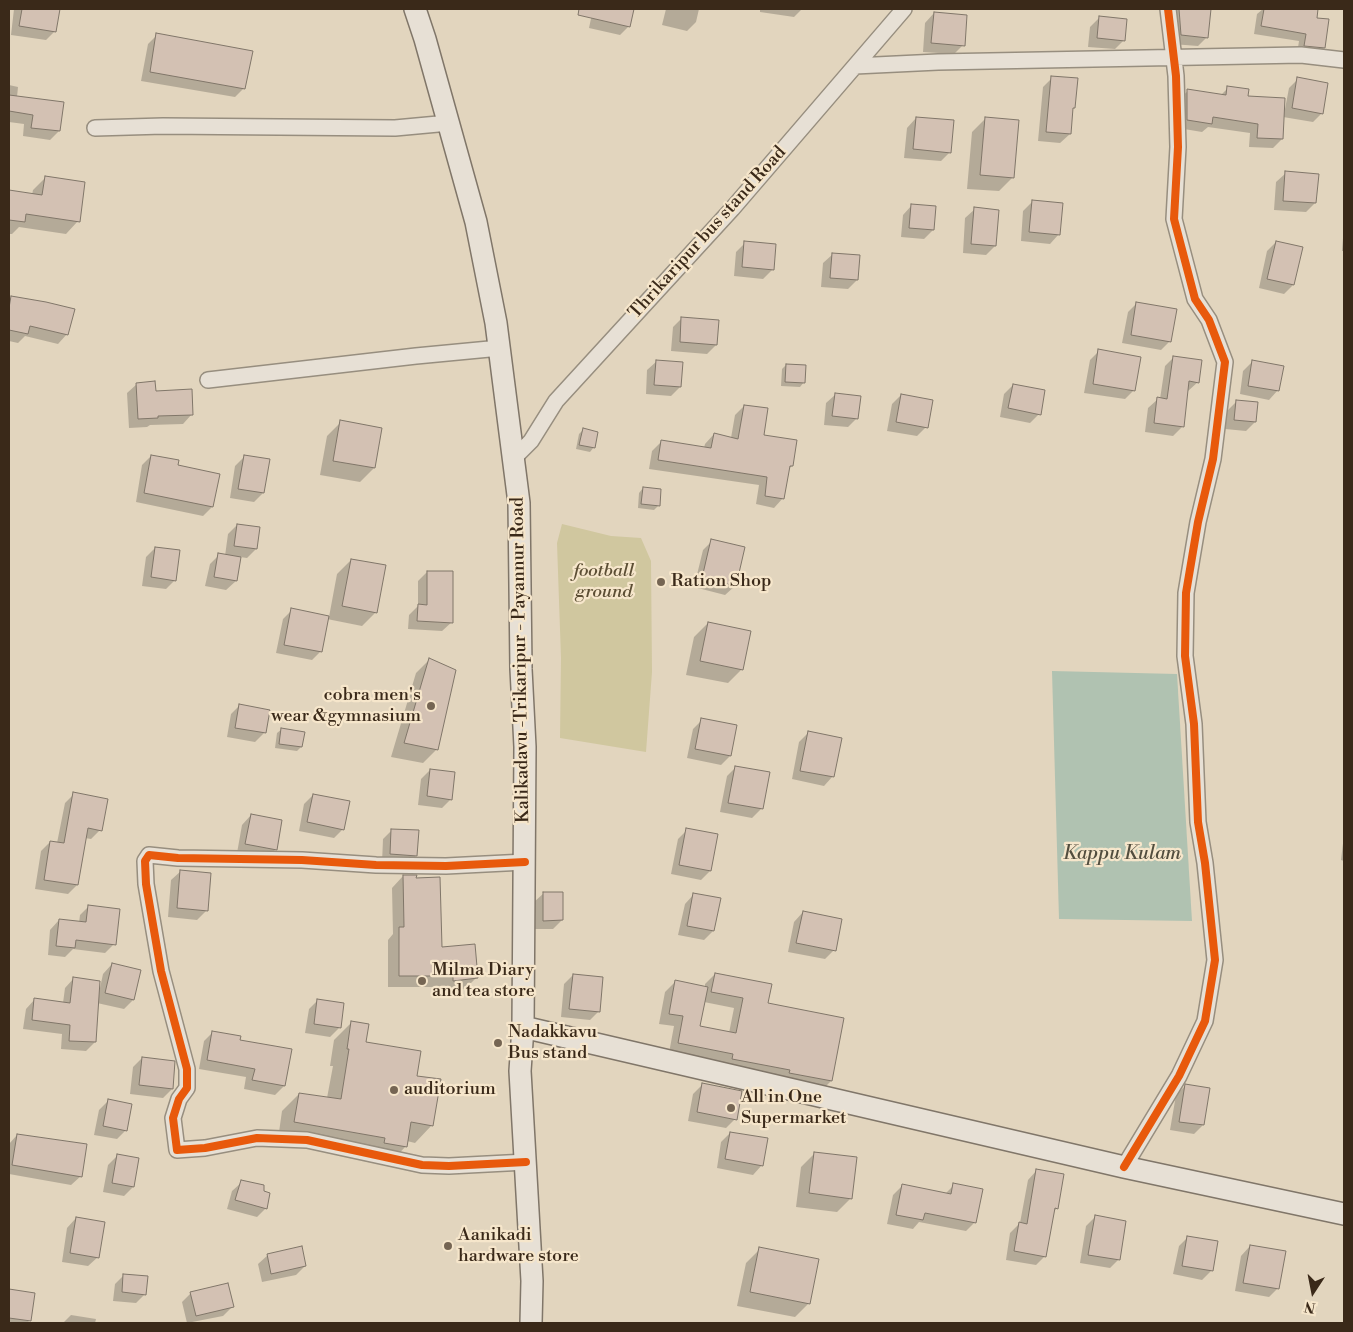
<!DOCTYPE html>
<html>
<head>
<meta charset="utf-8">
<style>
	body { margin:0 }
	#map { position:relative; width:1353px; height:1332px; overflow:hidden; background:#e2d5be; font-family:"Libre Bodoni",serif }
	canvas { display:block }
	.frame { position:absolute; inset:0; border:10px solid #3a2919; pointer-events:none }
	.north { position:absolute; left:1288px; top:1267px; width:50px; height:50px; -webkit-text-stroke:4px #f6e6cb; paint-order:stroke; rotate:191deg; font-size:14px; font-weight:700; line-height:20px; text-align:center; color:#3a2919 }
	.north::after { content:''; display:block; margin:auto; width:18px; height:22px; background:#3a2919; clip-path:polygon(50% 0,100% 100%,50% 72%,0 100%) }
</style>
</head>
<body>
<div id="map">
<canvas width="1353" height="1332"></canvas>
<div class="frame"></div>
<div class="north">N</div>
</div>
<script>
const c = document.querySelector('canvas').getContext('2d');
c.lineJoin = 'round';
function fillPath(path, color) {
  c.fillStyle = color;
  c.fill(path, 'evenodd');
}
function shape(rows) {
  const path = new Path2D();
  for (const r of rows) {
    path.moveTo(r[0], r[1]);
    for (let i = 2; i < r.length; i += 2) path.lineTo(r[i], r[i + 1]);
  }
  return path;
}
function strokePath(path, color, width, dash) {
  c.strokeStyle = color;
  c.lineWidth = width;
  c.lineCap = dash ? 'butt' : 'round';
  c.setLineDash(dash || []);
  c.stroke(path);
}
function label(font, color, halo, rows, align = 'center') {
  c.font = font + ' "Libre Bodoni",serif';
  c.lineWidth = 4.5;
  c.setLineDash([]);
  c.textBaseline = 'middle';
  c.strokeStyle = halo;
  c.fillStyle = color;
  for (const [text, x, y, turn = 0] of rows) {
    c.save();
    c.translate(x, y);
    c.rotate((+turn || 0) * Math.PI / 180);
    c.textAlign = isNaN(turn) ? turn : align;
    if (halo) c.strokeText(text, 0, 0);
    c.fillText(text, 0, 0);
    c.restore();
  }
}
fillPath(shape([
	[562,524,611,536,641,538,651,561,652,672,646,752,560,738,561,658,557,543]
]), '#d0c79f');
fillPath(shape([
	[1052,671,1177,674,1192,921,1059,919]
]), '#b0c2b1');
fillPath(shape([
	[14,9,58,9,55,31,46,40,11,35],
	[593,9,633,9,629,26,620,35,589,28],
	[666,9,699,9,696,22,687,31,662,25],
	[760,9,802,9,794,17,760,12],
	[1178,9,1209,10,1207,37,1198,46,1172,44,1170,17],
	[1263,9,1292,10,1292,9,1317,9,1315,19,1324,48,1316,56,1297,54,1299,41,1254,34,1257,14],
	[934,13,963,45,954,54,923,52,925,23],
	[1099,18,1124,40,1115,49,1088,47,1090,27],
	[157,35,244,88,235,97,141,81,148,44],
	[1052,78,1074,108,1071,110,1070,134,1060,143,1038,141,1043,87],
	[1298,79,1322,113,1313,122,1283,117,1282,139,1273,148,1249,147,1250,133,1208,127,1202,132,1178,128,1178,100,1188,91,1220,96,1228,88,1246,98,1285,109,1289,88],
	[9,85,18,87,17,97,59,131,50,140,23,136,24,124,9,122],
	[916,118,950,152,941,161,904,158,907,128],
	[986,118,1013,177,999,191,967,189,972,132],
	[1286,173,1315,203,1306,212,1274,210,1276,182],
	[45,178,78,221,66,234,19,227,12,234,9,234,9,192,32,195,33,190],
	[1032,202,1059,234,1050,244,1021,241,1023,211],
	[912,205,933,230,924,239,901,237,903,215],
	[975,209,995,246,986,255,963,253,965,218],
	[1344,225,1344,251,1342,251],
	[1276,242,1301,248,1293,285,1284,294,1259,288,1267,251],
	[745,243,773,269,763,279,734,276,736,252],
	[833,254,857,280,848,289,821,287,823,263],
	[12,297,67,334,58,344,25,336,18,343,9,341,9,300],
	[1137,303,1170,341,1161,350,1122,343,1128,312],
	[682,318,716,345,707,354,671,351,673,327],
	[1099,351,1134,390,1125,399,1084,393,1090,360],
	[1174,357,1198,382,1188,391,1187,391,1182,427,1173,436,1145,432,1148,408,1158,399,1160,399,1165,366],
	[657,361,680,387,671,396,646,394,647,370],
	[1252,362,1278,390,1269,400,1240,394,1243,371],
	[786,365,804,382,800,387,781,386,782,369],
	[137,384,155,392,192,414,183,424,150,425,147,427,129,428,127,393],
	[1013,385,1039,414,1030,423,1000,417,1004,394],
	[836,394,857,418,848,427,824,425,826,403],
	[901,395,926,427,917,436,887,431,892,404],
	[1236,402,1255,422,1246,431,1225,429,1227,411],
	[744,406,763,436,792,466,788,469,783,498,774,508,756,504,759,485,649,469,652,451,661,442,704,448,705,444,714,434,731,438,735,415],
	[341,422,374,468,360,482,320,475,327,436],
	[583,430,594,447,590,452,576,449,579,434],
	[151,456,176,466,212,507,203,516,136,502,142,465],
	[244,457,263,493,254,502,230,498,235,466],
	[643,488,658,506,654,510,638,508,639,493],
	[237,525,256,549,247,558,240,557,236,581,226,590,205,586,210,564,219,555,225,556,228,534],
	[712,541,744,548,735,586,725,595,694,587,703,550],
	[155,548,175,580,166,589,142,586,146,557],
	[351,560,376,612,362,626,327,619,321,651,312,660,276,653,283,619,292,610,329,617,337,574],
	[427,572,452,622,442,631,408,629,409,615,418,606,418,581],
	[708,623,742,669,728,683,686,675,694,637],
	[430,659,437,749,423,763,391,757,416,673],
	[240,705,264,733,255,742,227,737,231,714],
	[702,720,736,726,730,756,721,765,687,758,693,729],
	[282,729,301,747,297,751,275,748,277,733],
	[808,733,833,776,824,786,792,779,799,742],
	[736,767,768,773,761,809,752,818,720,812,727,776],
	[430,770,451,799,442,808,418,805,421,779],
	[74,794,100,830,91,839,85,838,77,885,68,894,35,889,41,851,50,842,57,843,65,803],
	[313,795,343,829,334,838,299,831,304,804],
	[251,815,276,849,267,858,237,853,242,825],
	[392,830,416,856,407,865,382,863,383,839],
	[687,830,717,835,710,871,701,880,671,874,678,839],
	[1344,835,1344,861,1341,860],
	[181,871,206,911,197,920,168,917,171,880],
	[403,876,441,949,477,977,465,989,442,991,442,987,388,987,388,940,393,934,392,888],
	[544,893,562,920,553,929,535,929,534,902],
	[694,894,713,931,704,940,678,935,685,904],
	[89,906,114,944,105,953,73,949,65,957,48,955,50,930,59,920,79,923,80,915],
	[803,912,834,950,825,959,788,952,794,922],
	[112,964,133,1000,124,1009,97,1003,95,1042,86,1051,61,1049,62,1034,23,1029,26,1009,35,999,63,1003,65,988,74,978,100,988,103,974],
	[715,974,766,1004,831,1081,821,1091,669,1053,674,1026,659,1024,665,992,675,982,705,987,705,984],
	[704,1002,734,1008,729,1033,699,1027],
	[573,975,599,1011,590,1020,561,1017,564,984],
	[318,1000,343,1004,339,1028,330,1037,305,1033,309,1009],
	[351,1023,364,1043,415,1077,432,1125,415,1143,407,1141,406,1146,389,1164,278,1139,282,1111,299,1094,327,1098,333,1066,330,1066,334,1040],
	[213,1032,239,1041,290,1050,284,1086,275,1095,244,1089,246,1077,199,1069,204,1041],
	[142,1058,174,1062,172,1089,163,1098,130,1094,133,1067],
	[702,1085,735,1119,726,1128,688,1121,693,1094],
	[1185,1086,1203,1125,1194,1134,1170,1130,1176,1095],
	[108,1101,126,1130,117,1139,94,1135,99,1110],
	[730,1133,762,1165,753,1175,717,1168,721,1142],
	[17,1135,81,1176,71,1185,9,1174,9,1144],
	[815,1153,851,1198,837,1212,796,1207,801,1167],
	[117,1156,133,1187,124,1196,103,1192,108,1165],
	[1037,1170,1057,1208,1053,1212,1045,1256,1036,1265,1006,1260,1010,1233,1020,1223,1028,1180],
	[242,1182,266,1208,257,1217,227,1209,232,1191],
	[954,1185,975,1222,966,1231,919,1222,913,1229,887,1224,893,1195,902,1186,945,1194],
	[1095,1217,1119,1259,1110,1268,1080,1263,1086,1226],
	[76,1218,98,1257,88,1266,62,1262,67,1228],
	[1188,1237,1211,1271,1202,1280,1173,1274,1179,1246],
	[1250,1246,1278,1288,1269,1297,1235,1291,1241,1256],
	[760,1249,809,1303,795,1317,737,1306,746,1263],
	[268,1255,305,1266,296,1275,262,1282,258,1264],
	[124,1275,145,1294,136,1303,113,1301,115,1284],
	[9,1290,34,1294,30,1320,27,1323,9,1323],
	[191,1293,232,1307,223,1316,187,1323,182,1302],
	[71,1315,96,1319,95,1323,63,1323]
]), '#0003');
const building = shape([
	[22,9,60,9,56,32,19,26,22,9],
	[579,9,634,9,630,27,578,15,579,9],
	[1179,9,1211,9,1208,38,1181,35,1179,9],
	[1264,9,1318,9,1317,18,1329,19,1325,48,1304,46,1306,34,1261,26,1264,9],
	[934,12,967,15,965,46,931,43,934,12],
	[1099,16,1127,19,1125,41,1097,38,1099,16],
	[156,33,253,51,245,89,150,72,156,33],
	[1051,76,1078,78,1075,108,1073,108,1071,134,1046,132,1051,76],
	[1297,77,1328,83,1323,114,1292,108,1297,77],
	[1227,86,1249,89,1248,96,1285,98,1283,139,1257,138,1258,124,1213,117,1212,124,1187,120,1187,89,1226,95,1227,86],
	[9,95,64,102,60,131,31,128,33,115,9,111,9,95],
	[916,117,954,120,951,153,913,149,916,117],
	[985,117,1019,120,1014,178,980,175,985,117],
	[1285,171,1319,174,1316,203,1283,201,1285,171],
	[45,176,85,182,80,222,26,214,25,222,9,220,9,190,42,195,45,176],
	[1032,200,1063,203,1060,235,1029,232,1032,200],
	[911,204,936,206,934,230,909,228,911,204],
	[974,207,999,210,996,246,971,244,974,207],
	[744,241,776,244,774,270,742,267,744,241],
	[1276,241,1303,247,1294,285,1267,279,1276,241],
	[832,253,860,255,858,280,830,278,832,253],
	[11,296,46,302,75,309,68,335,30,326,28,334,9,330,9,308,11,296],
	[1136,302,1177,309,1171,342,1131,335,1136,302],
	[681,317,719,320,717,345,680,342,681,317],
	[1098,349,1141,357,1135,391,1093,384,1098,349],
	[1173,356,1202,360,1199,383,1189,381,1184,427,1154,423,1157,397,1167,399,1173,356],
	[656,360,683,362,681,387,654,385,656,360],
	[1252,360,1284,366,1279,391,1248,386,1252,360],
	[786,364,806,365,805,383,785,382,786,364],
	[155,381,156,391,192,389,193,415,158,416,158,418,138,419,136,383,155,381],
	[1013,384,1045,390,1041,415,1008,408,1013,384],
	[835,393,861,396,858,419,832,416,835,393],
	[901,394,933,400,928,428,896,422,901,394],
	[1236,400,1258,402,1256,422,1234,420,1236,400],
	[744,405,768,408,764,435,797,440,793,466,790,466,784,499,765,496,767,477,658,460,661,440,711,448,714,433,738,439,744,405],
	[340,420,382,428,375,468,333,461,340,420],
	[583,428,598,432,595,448,579,445,583,428],
	[151,455,179,460,178,465,220,474,213,507,144,493,151,455],
	[244,455,270,459,264,493,238,489,244,455],
	[643,487,661,489,660,506,641,504,643,487],
	[237,524,260,527,257,549,234,546,237,524],
	[711,539,745,547,736,586,702,578,711,539],
	[155,547,180,550,176,581,151,577,155,547],
	[218,553,241,557,237,581,214,577,218,553],
	[351,559,386,565,377,613,342,606,351,559],
	[427,571,453,571,453,623,417,621,418,604,427,605,427,571],
	[291,608,329,616,322,652,284,645,291,608],
	[708,622,751,631,743,670,700,661,708,622],
	[429,658,456,670,438,750,404,743,429,658],
	[239,704,270,710,266,733,235,728,239,704],
	[701,718,737,725,731,756,695,749,701,718],
	[281,728,305,732,302,747,279,744,281,728],
	[808,731,842,738,834,777,800,771,808,731],
	[735,766,770,772,763,809,728,803,735,766],
	[430,769,455,772,452,800,427,796,430,769],
	[73,792,108,799,102,831,88,828,78,885,44,880,50,841,64,843,73,792],
	[313,794,350,801,344,830,307,822,313,794],
	[251,814,282,820,277,850,245,844,251,814],
	[686,828,718,834,711,871,679,865,686,828],
	[391,829,419,830,417,856,390,854,391,829],
	[180,870,211,873,208,911,177,908,180,870],
	[403,875,417,875,416,878,440,877,442,947,475,944,478,978,453,981,453,976,399,976,399,927,404,927,403,875],
	[543,892,563,892,563,920,543,921,543,892],
	[693,893,721,898,714,931,687,926,693,893],
	[88,905,120,909,116,945,76,940,75,948,56,946,59,919,86,922,88,905],
	[803,911,842,919,836,951,796,943,803,911],
	[112,963,141,970,134,1000,105,993,112,963],
	[715,973,772,984,768,1003,844,1018,832,1081,789,1073,790,1070,732,1059,733,1054,678,1043,683,1016,669,1014,675,980,708,987,700,1026,736,1033,743,998,711,992,715,973],
	[573,974,603,977,600,1012,569,1009,573,974],
	[73,977,100,981,96,1042,69,1041,70,1025,32,1020,34,998,70,1003,73,977],
	[317,999,344,1003,341,1028,314,1024,317,999],
	[351,1021,369,1024,366,1042,421,1051,417,1076,441,1079,433,1126,411,1122,407,1147,384,1143,385,1138,294,1122,299,1093,341,1099,349,1049,347,1049,351,1021],
	[212,1031,241,1036,240,1040,292,1049,285,1086,252,1080,255,1069,207,1060,212,1031],
	[142,1057,175,1061,173,1089,139,1085,142,1057],
	[702,1083,742,1091,737,1120,697,1112,702,1083],
	[1185,1084,1210,1088,1204,1125,1179,1122,1185,1084],
	[108,1099,132,1104,127,1131,103,1126,108,1099],
	[730,1132,768,1138,763,1166,725,1159,730,1132],
	[17,1134,87,1144,82,1177,12,1165,17,1134],
	[814,1152,857,1157,852,1199,809,1193,814,1152],
	[117,1154,139,1158,134,1187,112,1183,117,1154],
	[1036,1169,1064,1174,1058,1209,1055,1208,1046,1257,1014,1251,1019,1222,1027,1224,1036,1169],
	[241,1180,264,1185,264,1191,270,1193,267,1209,235,1200,241,1180],
	[953,1183,983,1189,976,1223,925,1213,923,1220,896,1215,902,1184,951,1194,953,1183],
	[1095,1215,1126,1221,1120,1260,1088,1255,1095,1215],
	[76,1217,105,1222,99,1258,70,1253,76,1217],
	[1187,1236,1218,1241,1213,1271,1182,1266,1187,1236],
	[1250,1245,1286,1251,1279,1289,1243,1283,1250,1245],
	[302,1246,306,1266,271,1274,267,1254,302,1246],
	[759,1247,819,1259,810,1304,750,1292,759,1247],
	[123,1274,148,1276,146,1295,122,1292,123,1274],
	[228,1283,234,1307,196,1316,190,1292,228,1283],
	[9,1289,35,1293,31,1321,9,1318,9,1289]
]);
fillPath(building, '#d3c1b3');
strokePath(building, '#807669', 1);
const street = shape([
	[855,66,938,62,1301,55,1344,60],
	[95,128,163,126,395,128,449,123],
	[208,380,416,356,500,348],
	[514,458,531,441,556,401,732,209,904,9],
	[525,862,446,866,376,865,302,860,178,858,149,855,145,861,146,884,161,971,187,1069,187,1088,179,1099,173,1118,177,1150,205,1148,257,1138,307,1140,422,1165,449,1166,526,1162],
	[1124,1167,1179,1076,1205,1021,1215,960,1205,863,1198,822,1194,724,1185,656,1186,593,1198,522,1213,459,1225,362,1209,320,1195,299,1174,219,1178,147,1176,76,1168,9]
]);
const secondary = shape([
	[415,9,425,39,476,222,496,323,519,503,521,669,525,747,523,1027,520,1071,532,1281,531,1323],
	[523,1027,1124,1167,1344,1214]
]);
strokePath(street, '#978e7f', 18);
strokePath(secondary, '#807669', 24);
strokePath(street, '#e7e0d5', 15);
strokePath(secondary, '#e7e0d5', 21);
strokePath(shape([
	[525,862,446,866,376,865,302,860,178,858,149,855,145,861,146,884,161,971,187,1069,187,1088,179,1099,173,1118,177,1150,205,1148,257,1138,307,1140,422,1165,449,1166,526,1162],
	[1124,1167,1179,1076,1205,1021,1215,960,1205,863,1198,822,1194,724,1185,656,1186,593,1198,522,1213,459,1225,362,1209,320,1195,299,1174,219,1178,147,1176,76,1168,9]
]), '#e8590c', 8);
for (const [x, y, r, color] of [
	[661,582,5,"#756553"],
	[431,706,5,"#756553"],
	[422,981,5,"#756553"],
	[498,1043,5,"#756553"],
	[394,1090,5,"#756553"],
	[731,1108,5,"#756553"],
	[448,1246,5,"#756553"]
]) {
  const dot = new Path2D();
  dot.arc(x, y, r, 0, 2 * Math.PI);
  c.fillStyle = color;
  c.fill(dot);
  strokePath(dot, '#f6e6cb', 2);
}
label('18px', '#3a2919', '#f6e6cb', [
	["Thrikaripur bus stand Road",708,233,-48],
	["Kalikadavu -Trikaripur - Payannur Road",521,660,-91]
]);
label('italic 18px', '#5c4e34', '#f6e6cb', [
	["football",604,572],
	["ground",604,593]
]);
label('18px', '#3a2919', '#f6e6cb', [
	["Ration Shop",671,582],
	["cobra men's",421,696,"right"],
	["wear &gymnasium",421,717,"right"],
	["Milma Diary",432,971],
	["and tea store",432,992],
	["Nadakkavu",508,1033],
	["Bus stand",508,1054],
	["auditorium",404,1090],
	["All in One",741,1098],
	["Supermarket",741,1119],
	["Aanikadi",458,1236],
	["hardware store",458,1257]
], 'left');
label('italic 19px', '#524d3e', '#f6e6cb', [
	["Kappu Kulam",1122,854]
]);
</script>
</body>
</html>
